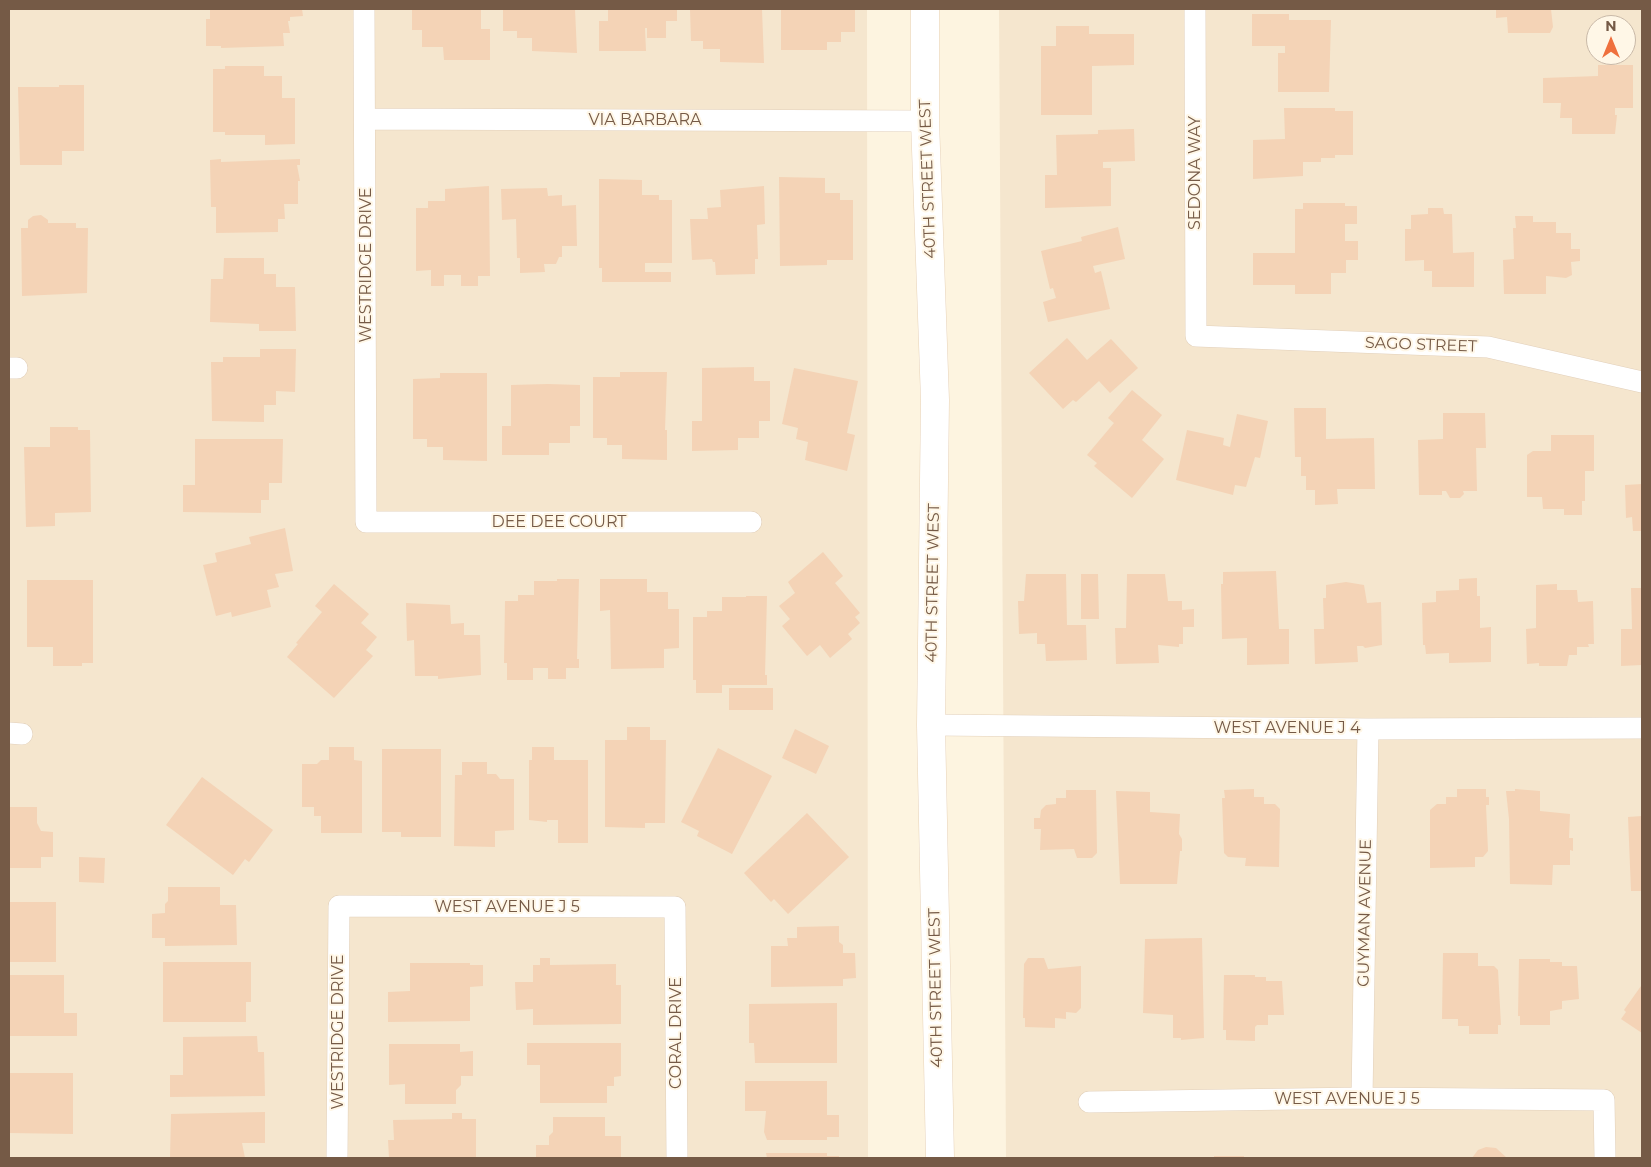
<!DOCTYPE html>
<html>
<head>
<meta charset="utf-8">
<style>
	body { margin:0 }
	#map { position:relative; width:1651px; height:1167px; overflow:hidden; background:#fdf4e0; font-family:Montserrat,sans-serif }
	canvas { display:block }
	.frame { position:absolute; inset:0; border:10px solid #755a46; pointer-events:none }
	.north { position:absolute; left:1586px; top:15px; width:50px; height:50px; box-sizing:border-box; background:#fff7e7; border:1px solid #c8b8a7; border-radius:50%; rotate:0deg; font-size:14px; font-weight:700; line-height:20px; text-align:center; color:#755a46 }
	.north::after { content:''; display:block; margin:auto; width:18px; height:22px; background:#ef703d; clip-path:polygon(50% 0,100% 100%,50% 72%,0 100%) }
</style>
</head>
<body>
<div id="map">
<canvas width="1651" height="1167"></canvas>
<div class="frame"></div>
<div class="north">N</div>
</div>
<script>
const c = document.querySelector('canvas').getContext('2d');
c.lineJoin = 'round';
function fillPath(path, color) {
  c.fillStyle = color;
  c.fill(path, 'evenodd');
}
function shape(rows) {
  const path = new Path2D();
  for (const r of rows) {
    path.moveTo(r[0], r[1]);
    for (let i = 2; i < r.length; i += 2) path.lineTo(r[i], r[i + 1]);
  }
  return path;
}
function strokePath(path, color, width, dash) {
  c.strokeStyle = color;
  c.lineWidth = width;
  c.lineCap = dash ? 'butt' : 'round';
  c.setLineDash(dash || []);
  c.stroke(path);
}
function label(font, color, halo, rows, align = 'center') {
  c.font = font + ' Montserrat,sans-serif';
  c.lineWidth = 4;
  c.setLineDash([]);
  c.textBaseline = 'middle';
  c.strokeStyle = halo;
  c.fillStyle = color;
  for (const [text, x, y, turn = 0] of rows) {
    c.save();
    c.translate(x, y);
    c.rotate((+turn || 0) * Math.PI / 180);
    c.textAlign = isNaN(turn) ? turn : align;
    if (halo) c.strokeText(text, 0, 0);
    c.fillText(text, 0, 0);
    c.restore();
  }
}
fillPath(shape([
	[9,9,867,9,868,1158,9,1158],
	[999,9,1642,9,1642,1158,1006,1158],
	[1596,25,1626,25,1626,55,1596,55]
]), '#f5e6ce');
fillPath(shape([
	[210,9,302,9,303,16,290,17,290,21,288,21,290,33,283,33,284,46,221,48,221,46,206,46,206,19,210,19],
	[412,9,481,9,481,29,490,29,490,60,444,60,443,47,422,47,422,30,412,30],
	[503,9,575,9,577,53,532,51,532,38,517,38,517,31,503,31],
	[608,9,677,9,677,21,666,21,666,38,647,38,647,28,645,28,646,51,599,51,599,21,608,21],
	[690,9,762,9,764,63,720,62,720,49,703,49,703,41,691,41],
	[781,9,855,9,855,32,841,32,841,42,827,42,827,50,781,50],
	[1496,9,1551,9,1553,27,1550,33,1508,33,1507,17,1496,18],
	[1252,14,1289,14,1289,20,1331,20,1329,92,1278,92,1278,53,1285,53,1285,46,1252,46],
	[1056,26,1089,26,1089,34,1134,34,1134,65,1092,66,1092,115,1041,115,1041,46,1056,46],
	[1598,65,1633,65,1633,108,1615,108,1615,115,1617,115,1615,134,1572,134,1572,118,1560,118,1561,103,1543,103,1543,78,1598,76],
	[225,66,264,66,264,76,282,76,282,98,295,98,295,144,265,145,265,135,225,135,225,132,213,132,213,69,225,69],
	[59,85,84,85,84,151,62,151,62,165,20,165,18,87,59,87],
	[1284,108,1335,108,1335,111,1353,111,1353,155,1335,155,1335,158,1321,158,1321,162,1303,162,1303,176,1253,179,1253,140,1285,139],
	[1134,129,1135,161,1103,162,1103,168,1111,168,1111,206,1045,208,1045,175,1057,175,1056,135,1098,134,1098,130],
	[221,159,221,162,300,159,300,165,297,165,300,181,298,181,298,204,284,204,285,219,278,219,278,232,216,233,216,207,211,207,210,160],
	[779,177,825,178,825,193,840,193,840,200,853,200,853,260,827,260,827,265,780,266],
	[599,179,642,180,642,195,659,195,659,200,672,200,672,263,645,263,645,272,671,272,671,282,602,282,602,268,599,268],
	[489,186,490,276,478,276,478,286,461,286,461,275,444,275,444,286,431,286,431,270,416,271,416,208,428,208,428,201,445,201,445,189],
	[764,186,765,224,757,225,758,259,755,259,755,274,716,275,715,262,713,262,712,259,692,260,690,219,708,219,707,208,721,207,720,190],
	[547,188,548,196,562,195,562,206,576,205,577,246,562,246,562,257,559,257,556,264,544,264,545,272,520,273,520,258,517,258,516,219,502,220,501,189],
	[1303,203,1345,203,1345,206,1357,206,1357,224,1345,224,1345,241,1358,241,1358,260,1346,260,1346,273,1331,273,1331,294,1295,294,1295,285,1253,285,1253,253,1295,253,1295,209,1303,209],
	[1428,208,1443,208,1444,214,1452,214,1453,253,1474,252,1474,287,1432,287,1432,271,1424,271,1424,260,1405,261,1405,229,1411,229,1411,215,1428,214],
	[41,215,48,220,48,223,76,223,76,228,88,228,87,293,22,296,21,228,28,228,28,220,33,216],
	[1515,216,1533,216,1533,222,1556,222,1556,233,1571,233,1571,249,1580,249,1580,261,1571,262,1572,275,1566,278,1546,276,1546,294,1504,294,1503,260,1514,259,1513,228,1516,228],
	[1118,227,1125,259,1093,266,1095,273,1101,271,1110,309,1048,322,1043,302,1056,298,1053,288,1050,289,1041,251,1082,241,1081,237],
	[224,258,264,258,264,274,276,274,276,287,295,287,296,331,259,331,259,324,210,322,211,279,223,279],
	[1067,338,1087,360,1111,339,1138,368,1110,393,1099,381,1076,402,1073,400,1063,409,1029,373],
	[260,349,296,349,295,392,276,391,276,405,264,405,264,422,212,421,211,362,223,362,223,357,260,357],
	[754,367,754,381,770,381,770,421,759,421,759,438,738,438,738,450,692,451,692,421,702,421,702,368],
	[794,368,858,381,847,433,855,435,847,471,805,460,808,442,796,439,798,428,782,424],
	[620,372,667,372,665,430,667,430,667,460,622,459,622,445,607,445,607,438,593,438,593,377,620,377],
	[440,373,487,373,487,461,443,460,443,447,427,447,427,439,413,439,413,379,440,378],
	[548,384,580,385,580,426,570,426,570,443,549,443,549,455,502,455,502,426,511,426,511,385],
	[1132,390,1162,415,1142,440,1164,459,1132,498,1094,466,1097,463,1087,455,1114,423,1108,418],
	[1294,408,1326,408,1326,439,1374,438,1375,489,1337,489,1338,504,1315,505,1315,490,1306,490,1306,476,1301,476,1301,457,1295,457],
	[1443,413,1485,413,1486,448,1476,448,1477,491,1463,491,1464,494,1460,498,1450,498,1446,491,1442,491,1442,495,1419,495,1418,440,1443,439],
	[1237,414,1268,421,1260,458,1255,457,1246,487,1235,485,1233,495,1176,480,1187,430,1224,438,1223,445,1230,447],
	[50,427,78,427,78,430,90,430,91,512,55,513,55,526,26,527,24,447,50,447],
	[1551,435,1594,435,1594,471,1585,471,1585,501,1582,501,1582,515,1564,515,1564,509,1543,509,1542,497,1527,497,1527,455,1533,451,1551,451],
	[195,439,283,439,282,483,269,483,269,500,261,500,261,513,183,512,183,485,195,485],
	[1642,484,1642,531,1633,531,1632,517,1626,518,1625,485],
	[285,528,293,571,275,574,279,587,267,590,271,607,232,617,231,612,216,616,203,565,217,562,215,553,251,544,249,537],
	[823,552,843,576,835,583,860,613,855,617,860,623,848,634,852,639,830,658,820,645,807,656,782,626,790,619,779,606,795,593,788,582],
	[1276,571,1279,629,1289,629,1289,664,1247,665,1247,638,1222,639,1221,584,1223,584,1223,572],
	[1026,574,1066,574,1067,625,1086,625,1087,660,1046,661,1045,644,1037,644,1037,633,1019,634,1018,601,1024,601],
	[1081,574,1098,574,1099,619,1081,619],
	[1127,574,1165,574,1168,601,1182,601,1182,610,1194,609,1194,627,1183,627,1183,644,1179,644,1179,647,1158,645,1159,663,1116,664,1115,628,1126,628],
	[1477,578,1477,596,1480,596,1480,628,1491,627,1491,662,1449,663,1449,653,1426,654,1425,645,1423,645,1422,603,1436,602,1436,591,1459,590,1459,579],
	[557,579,579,579,577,659,579,659,579,668,566,668,566,679,548,679,548,668,533,668,533,680,507,680,507,663,504,663,505,601,518,601,518,595,534,595,534,581,557,581],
	[600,579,647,579,647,592,668,592,668,609,679,609,679,648,664,649,664,668,611,669,610,610,600,611],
	[27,580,93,580,93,663,82,663,82,666,53,666,53,647,27,647],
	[1346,582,1364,585,1367,603,1381,602,1382,645,1365,648,1363,646,1357,646,1358,662,1315,664,1314,629,1324,629,1323,598,1326,598,1326,585],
	[334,584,369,614,361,623,377,637,366,650,373,656,334,698,287,657,298,644,296,643,322,612,315,606],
	[1557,584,1557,590,1577,590,1578,602,1593,601,1594,644,1588,644,1589,647,1577,647,1577,655,1569,655,1567,666,1539,666,1539,663,1527,664,1526,629,1536,628,1536,585],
	[1631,588,1642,588,1642,665,1621,666,1621,629,1632,629],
	[746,596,767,596,765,675,767,675,767,685,722,685,722,693,696,693,696,680,693,680,693,617,707,617,707,611,722,611,722,597,746,597],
	[406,603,450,605,451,624,464,623,464,635,480,635,481,675,438,679,438,676,415,676,414,640,407,641],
	[729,688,773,688,773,710,729,710],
	[627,727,650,727,650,740,666,740,665,823,645,823,645,828,605,827,605,740,627,740],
	[795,729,829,746,816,774,782,758],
	[329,747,354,747,354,760,362,761,362,833,321,833,321,816,314,816,314,807,302,807,302,764,317,764,321,760,329,760],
	[532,747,554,747,554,760,588,760,588,843,558,843,558,820,547,820,547,822,529,820,529,760,532,760],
	[718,748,772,776,732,854,697,836,699,831,681,822],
	[382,749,441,749,441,837,401,837,401,832,382,832],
	[462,762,487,762,487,774,496,774,500,779,514,779,514,830,495,831,495,847,454,846,455,775,462,775],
	[202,777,273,830,249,862,245,859,233,875,166,825],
	[1254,789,1254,797,1264,797,1264,804,1275,804,1280,809,1279,867,1245,866,1246,858,1228,857,1224,853,1222,798,1225,798,1224,790],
	[1457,789,1486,789,1486,797,1489,797,1489,805,1486,805,1488,851,1483,857,1475,857,1475,867,1430,868,1430,810,1437,804,1446,804,1446,797,1457,797],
	[1515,789,1540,791,1540,811,1570,814,1569,838,1573,838,1573,851,1570,850,1570,865,1553,865,1552,885,1510,884,1509,819,1506,791,1515,791],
	[1066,790,1096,790,1097,853,1092,858,1077,858,1074,849,1040,850,1041,829,1034,829,1034,818,1040,818,1041,810,1046,805,1056,804,1056,798,1066,798],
	[1116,791,1150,792,1150,812,1180,814,1179,834,1182,839,1182,851,1180,851,1177,884,1120,884],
	[9,807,37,807,37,823,41,831,53,832,53,857,41,857,41,868,9,868],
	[807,813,849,857,788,914,774,899,771,902,744,873],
	[1642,816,1642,891,1631,891,1628,817],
	[79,857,105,858,104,883,79,882],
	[168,887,220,887,220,905,236,905,237,945,165,946,165,938,152,938,152,914,165,913,165,904,168,901],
	[9,902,56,902,56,962,9,962],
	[839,926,839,942,843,945,843,953,855,953,856,978,843,979,843,986,771,987,771,946,788,946,787,938,797,938,797,927],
	[1202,938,1204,1038,1181,1040,1181,1038,1173,1038,1173,1015,1143,1013,1145,939],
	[1443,953,1478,953,1478,966,1494,966,1498,970,1501,1025,1498,1025,1498,1034,1469,1034,1469,1026,1458,1026,1458,1019,1442,1019],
	[540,958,550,958,550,965,616,964,616,985,621,985,621,1024,533,1025,533,1009,516,1010,515,982,533,982,533,965,540,965],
	[1028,958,1044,958,1048,969,1081,966,1081,1008,1076,1013,1066,1012,1066,1019,1055,1018,1055,1028,1025,1027,1025,1018,1023,1018,1024,964],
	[1519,959,1550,959,1550,962,1562,962,1562,966,1577,966,1579,999,1562,1001,1562,1009,1550,1011,1550,1025,1520,1025,1520,1016,1518,1016],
	[163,962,251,962,251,1002,246,1002,246,1022,163,1022],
	[410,963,470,963,470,965,483,965,483,986,470,987,470,1021,388,1022,388,992,410,991],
	[9,975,64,975,64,1013,77,1013,77,1036,9,1036],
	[1224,975,1255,975,1255,977,1266,977,1266,981,1282,981,1284,1015,1268,1015,1268,1025,1257,1025,1255,1027,1255,1041,1226,1040,1226,1030,1223,1030],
	[1641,986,1642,988,1642,1033,1621,1019,1626,1012,1624,1010],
	[837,1003,837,1063,755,1063,754,1043,749,1043,749,1004],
	[257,1036,258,1052,264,1052,265,1096,170,1097,170,1075,183,1075,183,1037],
	[527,1043,621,1043,621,1076,614,1077,614,1086,607,1086,607,1103,540,1103,540,1065,527,1065],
	[389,1044,460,1044,460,1052,473,1051,473,1076,461,1076,461,1085,456,1090,456,1104,405,1104,405,1084,389,1085],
	[9,1073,73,1073,73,1134,9,1133],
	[745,1081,827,1081,827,1115,839,1115,839,1137,827,1137,827,1140,767,1140,764,1132,766,1111,745,1111],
	[265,1112,265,1143,242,1143,245,1158,170,1158,171,1114],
	[452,1113,462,1113,462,1119,476,1119,476,1158,389,1158,388,1140,394,1140,393,1120,452,1119],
	[553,1117,605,1117,605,1136,621,1136,621,1158,536,1158,536,1145,549,1145,549,1136,553,1132],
	[1486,1147,1496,1148,1507,1158,1472,1158,1478,1150],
	[766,1153,827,1153,827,1156,839,1156,839,1158,767,1158],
	[1214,1156,1244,1156,1244,1158,1214,1158]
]), '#f4d3b6');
const street = shape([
	[364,9,366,522,751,522],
	[1195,9,1196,336,1488,347,1642,382],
	[365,119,925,121],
	[9,368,17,368],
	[931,725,1368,729,1642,728],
	[9,733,22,734],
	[1362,1098,1368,729],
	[1089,1102,1362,1098,1604,1100,1605,1158],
	[337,1158,339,906,675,907,677,1158]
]);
const secondary = shape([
	[925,9,925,121,935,400,931,725,940,1158]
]);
strokePath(street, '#e2d0bb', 22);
strokePath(secondary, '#e7d2b9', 29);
strokePath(street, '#fff', 21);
strokePath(secondary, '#fff', 28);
label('16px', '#755a46', '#fff7e7', [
	["VIA BARBARA",645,120],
	["SEDONA WAY",1195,173,-90],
	["40TH STREET WEST",928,179,-92],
	["WESTRIDGE DRIVE",366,265,-90],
	["SAGO STREET",1421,345,2],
	["DEE DEE COURT",559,522],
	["40TH STREET WEST",933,583,-89],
	["WEST AVENUE J 4",1287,728],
	["WEST AVENUE J 5",507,907],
	["GUYMAN AVENUE",1365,913,-89],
	["40TH STREET WEST",936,988,-91],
	["WESTRIDGE DRIVE",338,1032,-90],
	["CORAL DRIVE",676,1033,-90],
	["WEST AVENUE J 5",1347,1099]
]);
</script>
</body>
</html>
